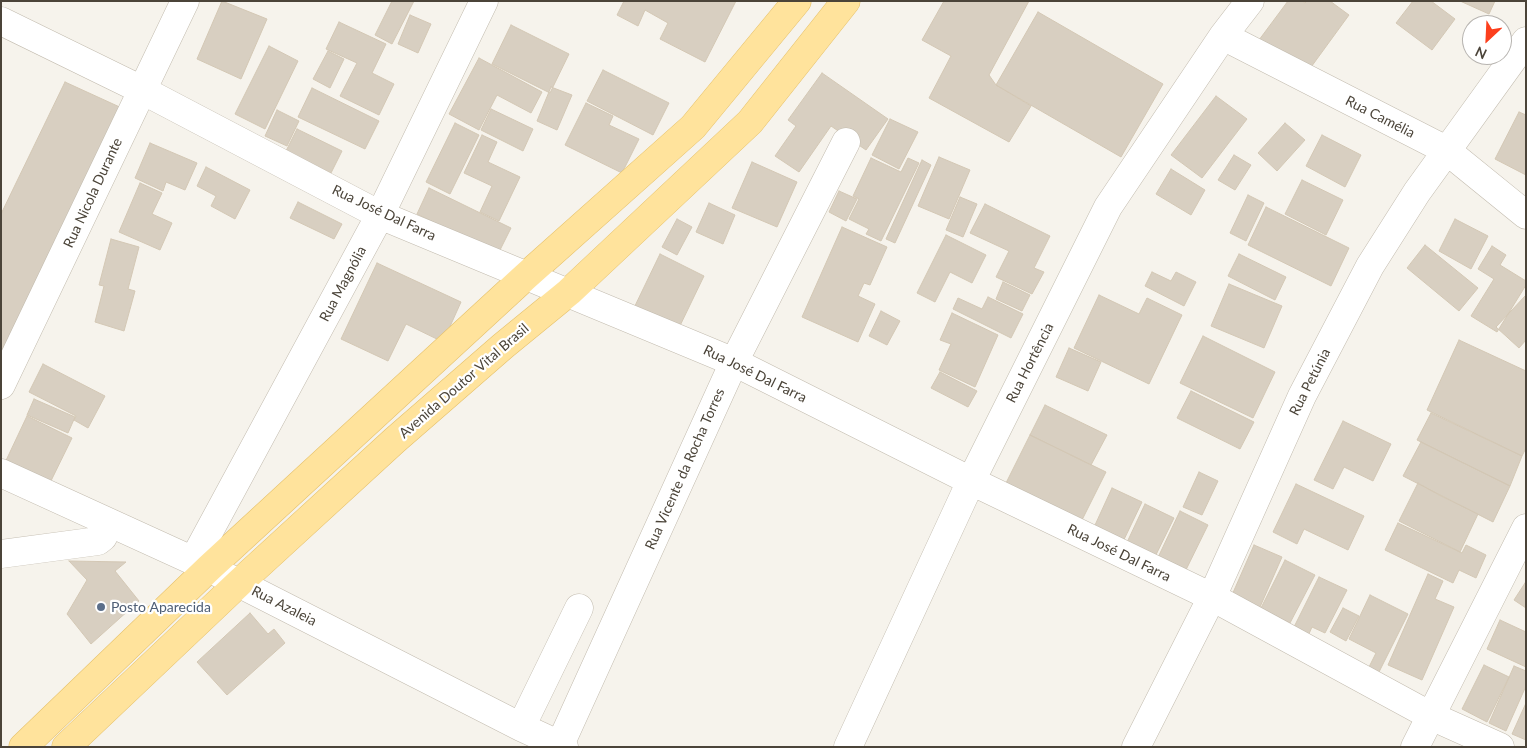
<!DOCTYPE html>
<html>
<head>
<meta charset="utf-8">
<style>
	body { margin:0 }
	#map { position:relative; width:1527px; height:748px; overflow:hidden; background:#f6f3ec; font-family:Lato,sans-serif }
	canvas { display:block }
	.frame { position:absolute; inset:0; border:2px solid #4b4439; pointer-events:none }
	.north { position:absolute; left:1462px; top:15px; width:50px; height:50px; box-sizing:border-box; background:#fff; border:1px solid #b7b4b0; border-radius:50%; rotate:205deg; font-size:14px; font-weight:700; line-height:20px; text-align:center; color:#4b4439 }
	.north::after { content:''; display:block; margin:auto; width:18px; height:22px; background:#fc3f1d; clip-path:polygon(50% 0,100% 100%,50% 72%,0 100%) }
</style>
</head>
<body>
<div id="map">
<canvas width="1527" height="748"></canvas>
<div class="frame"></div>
<div class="north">N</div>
</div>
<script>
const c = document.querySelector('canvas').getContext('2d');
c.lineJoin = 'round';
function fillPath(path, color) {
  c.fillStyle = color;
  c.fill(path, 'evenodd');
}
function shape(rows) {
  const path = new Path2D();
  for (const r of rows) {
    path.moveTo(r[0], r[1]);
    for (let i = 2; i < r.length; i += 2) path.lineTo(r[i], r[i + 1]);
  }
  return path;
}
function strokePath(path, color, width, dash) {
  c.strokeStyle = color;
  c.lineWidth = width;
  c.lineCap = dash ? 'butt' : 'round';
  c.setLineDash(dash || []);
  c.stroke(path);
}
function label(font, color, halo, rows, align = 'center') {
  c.font = font + ' Lato,sans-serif';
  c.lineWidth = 4.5;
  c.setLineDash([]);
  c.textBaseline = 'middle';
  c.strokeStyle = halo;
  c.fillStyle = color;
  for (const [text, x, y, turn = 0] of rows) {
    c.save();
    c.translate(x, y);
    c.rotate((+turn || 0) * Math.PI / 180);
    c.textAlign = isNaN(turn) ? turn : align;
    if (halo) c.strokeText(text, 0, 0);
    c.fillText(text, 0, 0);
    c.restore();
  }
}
const building = shape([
	[222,1,267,19,241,79,197,59,222,1],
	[392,1,414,1,392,44,375,35,392,1],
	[624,1,736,1,705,62,660,39,668,23,645,10,638,26,617,15,624,1],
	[944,1,1029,1,989,75,996,85,1031,106,1009,142,929,98,951,56,922,40,944,1],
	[1288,1,1302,1,1305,3,1307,1,1330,1,1349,15,1306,74,1259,40,1288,1],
	[1413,1,1431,1,1455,19,1432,50,1396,23,1413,1],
	[1460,1,1495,1,1489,14,1460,1],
	[1038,12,1163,84,1121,157,996,85,1038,12],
	[410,15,431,24,418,53,398,44,410,15],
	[339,22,386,44,372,73,394,84,379,115,340,96,357,63,326,49,339,22],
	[511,25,569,54,550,93,492,64,511,25],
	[269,46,298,61,265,129,235,114,269,46],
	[328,51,344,59,330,88,313,79,328,51],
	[479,58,542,92,531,113,497,95,479,130,449,114,479,58],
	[603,70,669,103,653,135,587,101,603,70],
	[822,73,888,119,866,150,831,126,799,172,775,156,796,126,788,120,822,73],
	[65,82,124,109,1,372,1,214,65,82],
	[551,87,572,95,557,130,537,121,551,87],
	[312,88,379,121,365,149,298,117,312,88],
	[1216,96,1247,119,1202,178,1171,155,1216,96],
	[586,103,613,116,609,125,639,139,622,173,565,145,586,103],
	[491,109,533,129,523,151,481,130,491,109],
	[277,110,299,121,287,146,265,136,277,110],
	[1519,112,1526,115,1526,175,1495,159,1519,112],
	[890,119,918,132,899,169,872,155,890,119],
	[455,123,479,135,450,194,426,182,455,123],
	[1285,123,1305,140,1277,171,1258,153,1285,123],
	[297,129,342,151,331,173,286,151,297,129],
	[482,135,497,142,488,162,520,177,499,221,480,212,492,186,464,173,482,135],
	[1322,135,1361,155,1345,187,1306,166,1322,135],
	[150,143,197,163,185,190,166,182,163,191,135,178,150,143],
	[1234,155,1251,165,1235,190,1218,180,1234,155],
	[939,157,970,170,949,219,918,206,939,157],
	[871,158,901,172,908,158,919,163,881,241,866,234,869,229,849,219,859,199,853,196,871,158],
	[922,160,931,165,895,243,886,239,922,160],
	[752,162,797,182,777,227,732,208,752,162],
	[206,167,250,190,235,219,211,206,216,196,197,186,206,167],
	[1171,169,1205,190,1191,215,1156,194,1171,169],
	[1302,180,1343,200,1326,235,1285,214,1302,180],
	[140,183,162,193,152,214,172,223,160,250,119,232,140,183],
	[429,188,511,228,498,254,417,214,429,188],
	[839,191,857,199,846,221,829,212,839,191],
	[1248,195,1264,203,1246,241,1230,233,1248,195],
	[960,197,977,204,963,237,946,230,960,197],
	[298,202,342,224,334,239,290,218,298,202],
	[709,203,735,215,723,244,696,232,709,203],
	[985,204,1050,236,1034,268,1044,272,1032,294,996,277,1009,251,970,233,985,204],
	[1266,207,1349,248,1331,286,1248,245,1266,207],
	[677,219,692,227,677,255,662,247,677,219],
	[1455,219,1488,236,1471,269,1439,251,1455,219],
	[842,227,887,247,870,285,864,283,858,296,875,304,858,342,802,317,842,227],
	[946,235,986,255,972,283,950,272,935,302,917,293,946,235],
	[111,239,139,247,128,289,135,291,124,331,95,322,104,286,99,285,111,239],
	[1425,245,1478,288,1459,311,1407,268,1425,245],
	[1492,246,1506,255,1500,265,1526,281,1526,285,1497,332,1471,316,1494,279,1478,269,1492,246],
	[660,254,704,276,676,334,632,312,660,254],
	[1239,254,1286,277,1275,300,1228,276,1239,254],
	[377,263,461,302,443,342,406,324,388,361,341,339,377,263],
	[1152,272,1171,281,1176,272,1196,282,1184,306,1145,286,1152,272],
	[1003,282,1030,295,1022,311,996,299,1003,282],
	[1229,284,1282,306,1264,348,1211,326,1229,284],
	[1099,295,1139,314,1147,298,1182,315,1149,384,1074,348,1099,295],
	[1526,295,1526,340,1519,348,1496,327,1526,295],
	[988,297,1023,314,1011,338,953,309,958,298,982,309,988,297],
	[881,311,900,321,887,345,869,336,881,311],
	[952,313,998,335,975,387,939,370,951,344,940,340,952,313],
	[1203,336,1275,372,1253,418,1180,383,1203,336],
	[1459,340,1526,371,1526,448,1522,456,1427,410,1459,340],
	[1069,348,1101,362,1088,391,1056,377,1069,348],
	[43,364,105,396,88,428,74,420,76,416,29,392,43,364],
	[940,372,977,391,968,407,931,388,940,372],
	[1191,391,1254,422,1240,449,1177,418,1191,391],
	[34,399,75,417,68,433,27,415,34,399],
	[1045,405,1107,435,1091,465,1030,435,1045,405],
	[1431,413,1522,456,1510,486,1417,440,1431,413],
	[27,416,72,438,46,491,2,469,27,416],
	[1343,421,1391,444,1373,481,1344,467,1333,489,1314,480,1343,421],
	[1030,435,1106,472,1082,520,1006,483,1030,435],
	[1421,442,1510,486,1493,522,1403,476,1421,442],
	[1199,472,1218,481,1202,515,1183,507,1199,472],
	[1418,483,1439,495,1478,514,1460,552,1399,521,1418,483],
	[1296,484,1364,516,1348,550,1304,529,1297,544,1273,532,1296,484],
	[1112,488,1142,502,1119,550,1090,536,1112,488],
	[1145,504,1174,518,1150,567,1122,553,1145,504],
	[1180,511,1208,525,1180,582,1153,568,1180,511],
	[1398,523,1462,553,1466,545,1486,555,1476,578,1459,570,1453,583,1385,550,1398,523],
	[1254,545,1282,557,1260,607,1232,595,1254,545],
	[1285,560,1315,575,1290,623,1261,608,1285,560],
	[69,561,126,562,115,571,139,601,91,644,67,614,87,580,69,561],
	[1428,574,1443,581,1435,599,1454,607,1422,680,1388,665,1428,574],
	[1319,577,1347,590,1325,633,1312,627,1308,636,1293,629,1319,577],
	[1525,583,1526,583,1526,608,1514,600,1525,583],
	[1370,595,1408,614,1378,674,1368,669,1376,653,1349,639,1370,595],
	[1343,608,1359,616,1346,641,1330,632,1343,608],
	[250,613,268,634,274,629,285,643,227,695,197,662,250,613],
	[1500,620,1526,632,1526,667,1487,649,1500,620],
	[1484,665,1509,677,1487,722,1462,709,1484,665],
	[1514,666,1526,671,1526,686,1506,731,1489,723,1514,666],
	[1526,703,1526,740,1512,734,1526,703]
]);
fillPath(building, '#d8cfc1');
strokePath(building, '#d3c7b4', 1);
const minor = shape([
	[1,21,142,90,380,215,734,362,971,481,1212,597,1431,716,1500,747],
	[1223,36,1446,150,1526,215],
	[1,385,185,1],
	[1,473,209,568,521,727,564,747],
	[1,554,98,541,103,537,109,523],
	[193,561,380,215,484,1],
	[521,727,579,608],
	[559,747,734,362,846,142],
	[848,747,971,481,1108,207,1223,36,1250,1],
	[1136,747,1212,597,1302,396,1370,266,1417,192,1526,41],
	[1415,747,1526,528]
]);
const major = shape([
	[23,747,209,568,526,276,693,127,797,1],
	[66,747,239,583,395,440,503,346,569,292,750,122,846,1]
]);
strokePath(minor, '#c2bbae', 29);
strokePath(major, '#e6c16a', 29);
strokePath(minor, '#fff', 28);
strokePath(major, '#ffe39c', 28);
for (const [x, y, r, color] of [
	[101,607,5,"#5c6f8a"]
]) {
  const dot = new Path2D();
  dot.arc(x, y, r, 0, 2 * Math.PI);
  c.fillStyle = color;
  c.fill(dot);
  strokePath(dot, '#fff', 2);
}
label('14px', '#4b4439', '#fff', [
	["Rua Camélia",1380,117,27],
	["Rua Nicola Durante",93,193,-65],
	["Rua José Dal Farra",384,213,25],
	["Rua Magnólia",343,284,-62],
	["Rua Hortência",1030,363,-63],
	["Rua José Dal Farra",755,374,26],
	["Avenida Doutor Vital Brasil",464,381,-41],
	["Rua Petúnia",1310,382,-63],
	["Rua Vicente da Rocha Torres",685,469,-66],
	["Rua José Dal Farra",1119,553,26],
	["Rua Azaleia",284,606,27]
]);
label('14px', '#4e5e75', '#fff', [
	["Posto Aparecida",111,607]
], 'left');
</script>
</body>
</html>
